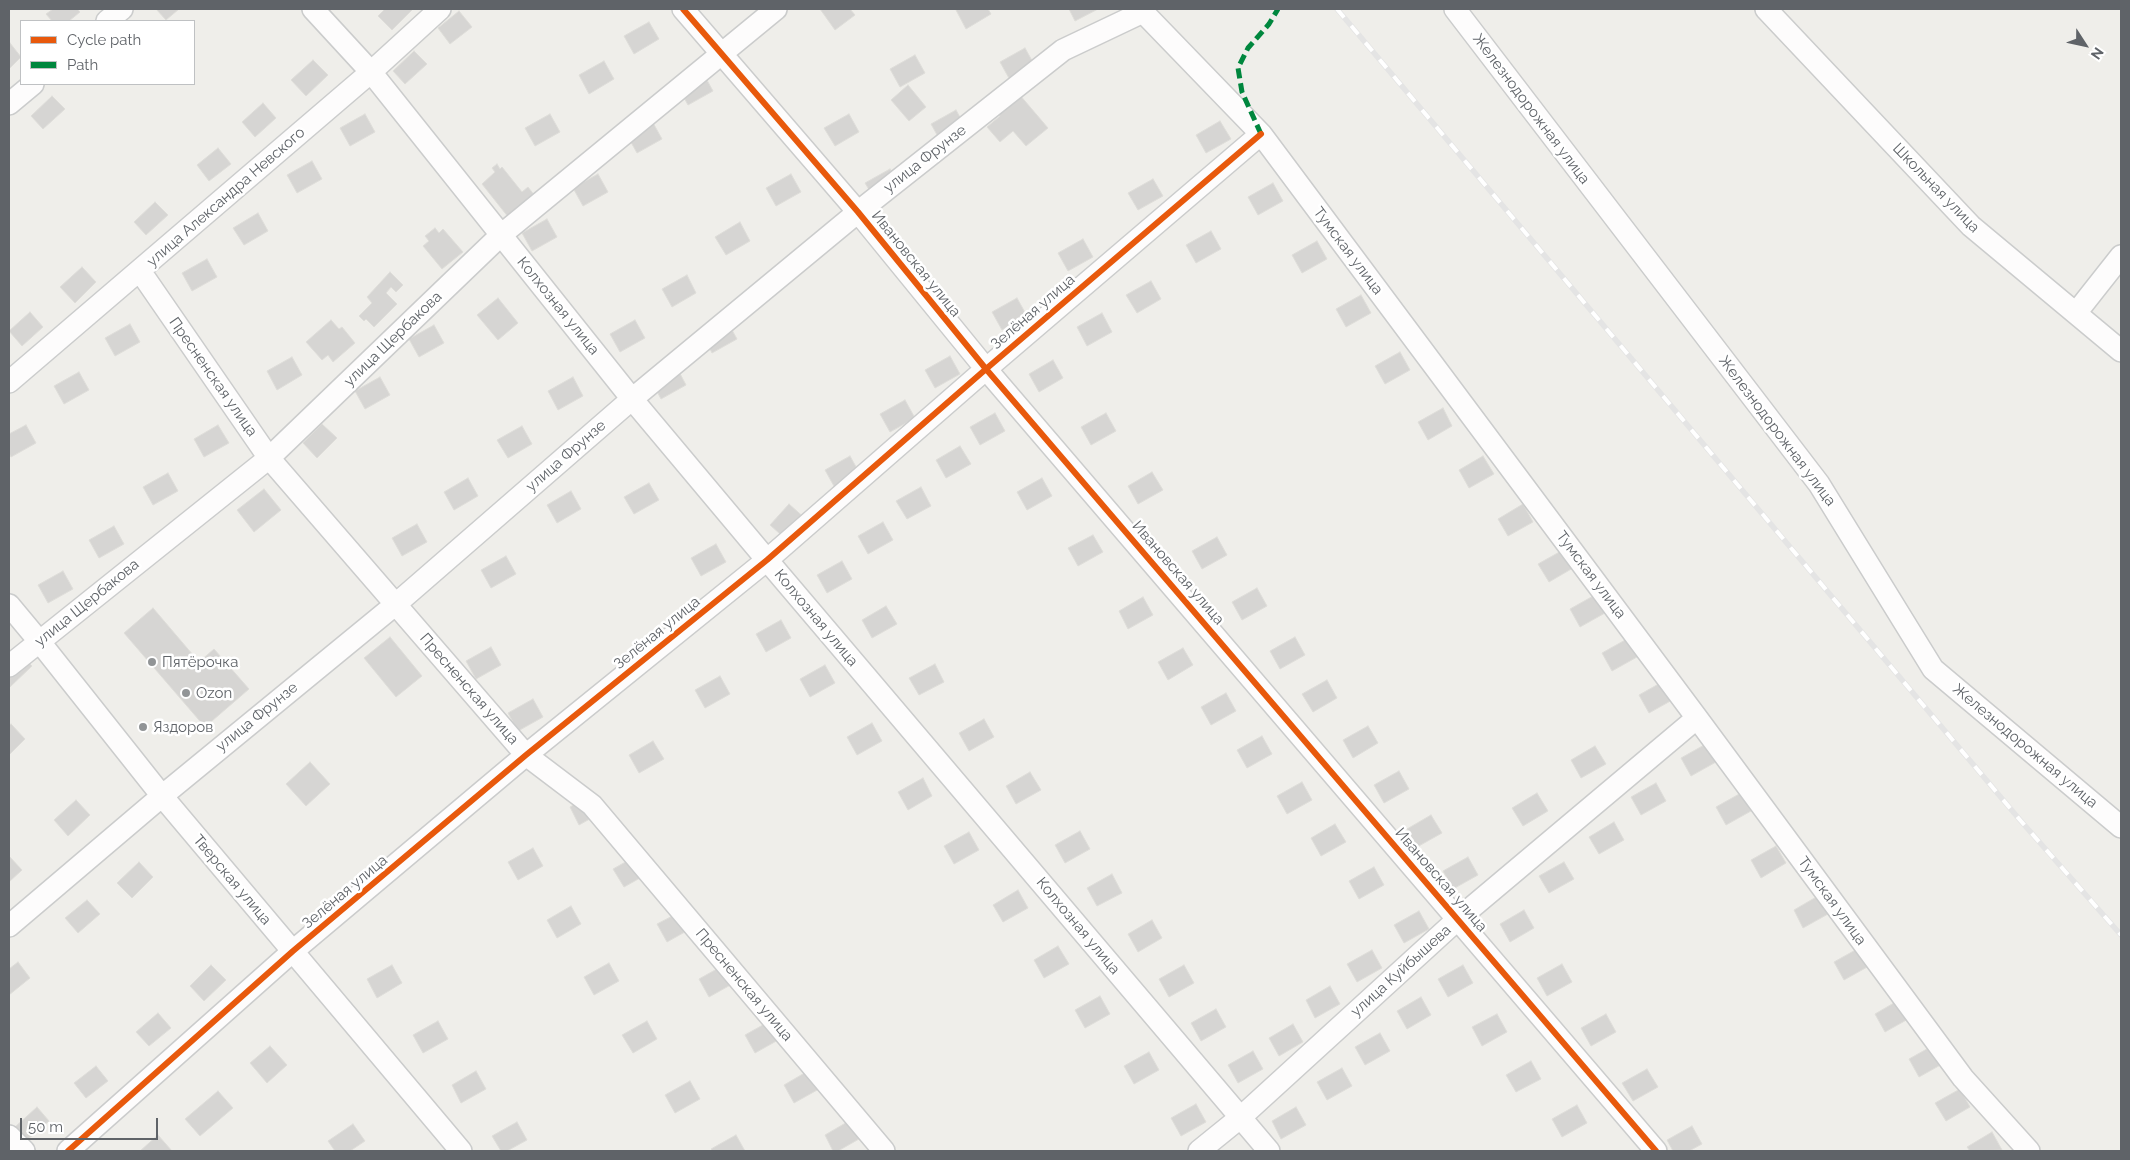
<!DOCTYPE html>
<html>
<head>
<meta charset="utf-8">
<style>
	body { margin:0 }
	#map { position:relative; width:2130px; height:1160px; overflow:hidden; background:#efeeea; font-family:Raleway,sans-serif }
	canvas { display:block }
	.frame { position:absolute; inset:0; border:10px solid #5f6368; pointer-events:none }
	.legend { position:absolute; left:20px; top:20px; width:175px; height:65px; box-sizing:border-box; background:#fff; border:1px solid #bfc1c3; margin:0; padding:6px 9px; list-style:none; font-size:15px; color:#5f6368 }
	.legend li { display:flex; align-items:center; gap:10px; height:25px }
	.legend b { width:25px; border:1px solid #bfc1c3 }
	.north { position:absolute; left:2060px; top:20px; width:50px; height:50px; -webkit-text-stroke:4px #fff; paint-order:stroke; rotate:125deg; font-size:14px; font-weight:700; line-height:20px; text-align:center; color:#5f6368 }
	.north::after { content:''; display:block; margin:auto; width:18px; height:22px; background:#5f6368; clip-path:polygon(50% 0,100% 100%,50% 72%,0 100%) }
	.scale { position:absolute; left:20px; top:1118px; width:138px; height:22px; box-sizing:border-box; border:2px solid #5f6368; border-top:0; padding-left:6px; font-size:15px; line-height:18px; white-space:nowrap; color:#5f6368; -webkit-text-stroke:4px #fff; paint-order:stroke }
</style>
</head>
<body>
<div id="map">
<canvas width="2130" height="1160"></canvas>
<div class="frame"></div>
<ul class="legend">
<li><b style="height:6px;background:#e8590c"></b>Cycle path</li>
<li><b style="height:6px;background:#00873e"></b>Path</li>
</ul>
<div class="north">N</div>
<div class="scale">50 m</div>
</div>
<script>
const c = document.querySelector('canvas').getContext('2d');
c.lineJoin = 'round';
function fillPath(path, color) {
  c.fillStyle = color;
  c.fill(path, 'evenodd');
}
function shape(rows) {
  const path = new Path2D();
  for (const r of rows) {
    path.moveTo(r[0], r[1]);
    for (let i = 2; i < r.length; i += 2) path.lineTo(r[i], r[i + 1]);
  }
  return path;
}
function strokePath(path, color, width, dash) {
  c.strokeStyle = color;
  c.lineWidth = width;
  c.lineCap = dash ? 'butt' : 'round';
  c.setLineDash(dash || []);
  c.stroke(path);
}
function label(font, color, halo, rows, align = 'center') {
  c.font = font + ' Raleway,sans-serif';
  c.lineWidth = 5;
  c.setLineDash([]);
  c.textBaseline = 'middle';
  c.strokeStyle = halo;
  c.fillStyle = color;
  for (const [text, x, y, turn = 0] of rows) {
    c.save();
    c.translate(x, y);
    c.rotate((+turn || 0) * Math.PI / 180);
    c.textAlign = isNaN(turn) ? turn : align;
    if (halo) c.strokeText(text, 0, 0);
    c.fillText(text, 0, 0);
    c.restore();
  }
}
const building = shape([
	[53,9,77,9,80,12,69,21,52,21,46,14,53,9],
	[156,9,179,9,166,20,156,9],
	[385,9,410,9,412,10,392,30,378,16,385,9],
	[820,9,850,9,855,15,835,30,820,9],
	[959,9,988,9,991,14,966,29,956,10,959,9],
	[1069,9,1098,9,1075,21,1069,9],
	[459,11,472,27,450,44,438,28,459,11],
	[649,22,659,39,634,54,624,36,649,22],
	[10,43,21,57,9,69,9,44,10,43],
	[1025,48,1035,66,1010,80,1000,62,1025,48],
	[414,51,427,64,405,84,393,71,414,51],
	[915,55,925,73,900,87,890,69,915,55],
	[313,60,328,75,306,96,291,80,313,60],
	[604,61,614,79,589,94,579,75,604,61],
	[703,73,713,91,688,105,678,87,703,73],
	[908,85,926,107,909,121,891,100,908,85],
	[1019,94,1048,128,1026,146,1013,131,1000,142,987,127,1000,116,997,112,1019,94],
	[52,96,65,109,43,129,31,116,52,96],
	[263,103,276,118,255,137,242,122,263,103],
	[956,110,966,128,941,142,931,124,956,110],
	[365,114,375,132,350,146,340,128,365,114],
	[550,114,560,132,535,146,525,128,550,114],
	[849,114,859,132,835,146,824,128,849,114],
	[652,121,662,139,637,153,627,135,652,121],
	[1220,121,1231,139,1206,153,1196,135,1220,121],
	[218,148,231,164,209,181,197,165,218,148],
	[312,161,322,179,297,193,287,175,312,161],
	[497,164,500,169,502,167,522,192,528,187,535,196,509,218,482,184,495,172,492,168,497,164],
	[890,169,901,187,876,201,865,183,890,169],
	[598,174,608,192,583,206,573,188,598,174],
	[791,174,801,192,776,206,766,188,791,174],
	[1153,179,1163,196,1138,210,1128,193,1153,179],
	[1273,183,1283,201,1258,215,1248,197,1273,183],
	[155,202,168,215,146,235,134,222,155,202],
	[258,213,268,231,244,245,233,228,258,213],
	[547,219,557,237,532,251,522,233,547,219],
	[740,222,750,241,726,255,715,237,740,222],
	[435,228,439,233,443,229,463,252,442,269,423,246,429,241,425,236,435,228],
	[1211,231,1221,249,1196,263,1186,245,1211,231],
	[1083,239,1093,257,1068,271,1058,253,1083,239],
	[1317,241,1327,259,1302,273,1292,255,1317,241],
	[207,259,217,277,192,291,182,273,207,259],
	[82,267,96,282,75,303,60,287,82,267],
	[390,272,403,285,396,292,391,287,386,293,397,304,374,327,366,319,364,321,359,316,372,303,367,297,390,272],
	[687,275,696,293,672,307,662,289,687,275],
	[1151,281,1161,299,1137,313,1126,295,1151,281],
	[1361,295,1371,313,1346,327,1336,309,1361,295],
	[498,298,518,323,498,340,477,315,498,298],
	[1017,298,1027,316,1002,330,992,312,1017,298],
	[30,312,43,327,22,346,9,331,30,312],
	[1102,313,1112,332,1087,346,1077,327,1102,313],
	[331,320,339,329,342,327,355,343,333,362,328,355,322,360,306,342,331,320],
	[635,320,645,338,620,352,610,334,635,320],
	[727,321,737,339,712,353,703,335,727,321],
	[130,324,140,342,115,356,105,338,130,324],
	[434,325,444,343,419,357,409,339,434,325],
	[1400,352,1410,370,1385,384,1375,366,1400,352],
	[950,356,960,374,935,388,925,370,950,356],
	[292,357,302,375,277,390,267,371,292,357],
	[1053,360,1063,378,1039,392,1029,374,1053,360],
	[676,366,686,385,661,399,651,380,676,366],
	[79,372,89,390,64,404,54,386,79,372],
	[380,377,390,395,365,409,355,391,380,377],
	[573,377,583,396,558,410,548,391,573,377],
	[905,400,915,418,890,432,880,414,905,400],
	[1443,408,1452,426,1428,440,1418,422,1443,408],
	[995,413,1005,431,980,445,970,427,995,413],
	[1106,413,1116,431,1091,445,1081,427,1106,413],
	[322,424,337,438,317,458,303,443,322,424],
	[26,425,36,443,11,457,9,453,9,434,26,425],
	[218,425,229,443,204,457,194,439,218,425],
	[522,426,532,444,508,458,497,440,522,426],
	[960,446,971,464,946,478,936,460,960,446],
	[850,456,860,474,835,488,825,470,850,456],
	[1483,456,1494,474,1469,488,1459,470,1483,456],
	[1152,472,1163,490,1138,504,1128,486,1152,472],
	[168,473,178,491,153,505,143,487,168,473],
	[468,478,478,496,454,510,444,492,468,478],
	[1042,478,1052,496,1027,510,1017,492,1042,478],
	[649,483,659,500,634,514,624,497,649,483],
	[921,487,931,506,907,519,896,501,921,487],
	[264,489,281,510,254,532,237,510,264,489],
	[571,491,581,509,557,523,547,505,571,491],
	[789,504,808,521,789,542,770,525,789,504],
	[1523,504,1533,522,1508,536,1498,519,1523,504],
	[883,522,893,540,868,554,858,536,883,522],
	[417,524,427,542,402,556,392,538,417,524],
	[114,526,124,544,99,558,89,540,114,526],
	[1093,535,1103,552,1078,566,1068,548,1093,535],
	[1217,537,1227,555,1202,569,1192,551,1217,537],
	[716,544,726,562,701,576,691,558,716,544],
	[1563,550,1573,568,1549,582,1538,564,1563,550],
	[506,556,516,574,491,588,481,570,506,556],
	[842,561,852,579,827,593,817,575,842,561],
	[63,571,73,589,48,603,38,585,63,571],
	[1257,588,1267,606,1242,620,1232,602,1257,588],
	[1595,595,1605,613,1580,627,1570,609,1595,595],
	[1143,597,1153,615,1128,629,1119,611,1143,597],
	[886,606,897,624,872,638,862,620,886,606],
	[153,608,199,662,214,649,249,689,205,727,124,633,153,608],
	[781,620,791,638,766,652,756,634,781,620],
	[390,637,422,676,396,697,364,658,390,637],
	[1295,637,1305,655,1280,669,1270,651,1295,637],
	[1627,639,1637,657,1612,671,1602,653,1627,639],
	[491,647,501,665,476,679,466,661,491,647],
	[1183,648,1193,665,1168,680,1158,662,1183,648],
	[17,651,32,666,10,687,9,659,17,651],
	[935,664,944,682,919,695,909,678,935,664],
	[825,665,835,683,810,697,800,679,825,665],
	[720,676,730,694,705,708,695,690,720,676],
	[1327,680,1337,698,1313,712,1302,694,1327,680],
	[1664,681,1674,699,1649,713,1639,695,1664,681],
	[1226,693,1236,711,1211,725,1201,707,1226,693],
	[533,699,543,717,518,731,508,713,533,699],
	[984,719,994,737,969,751,959,733,984,719],
	[872,723,882,741,857,755,847,737,872,723],
	[11,724,25,739,9,755,9,726,11,724],
	[1368,726,1378,743,1353,758,1343,740,1368,726],
	[1262,736,1272,754,1247,768,1237,750,1262,736],
	[653,741,664,759,639,773,629,755,653,741],
	[1706,744,1716,762,1691,776,1681,758,1706,744],
	[1595,746,1606,764,1581,778,1571,760,1595,746],
	[310,762,330,784,306,806,286,784,310,762],
	[1399,771,1409,789,1384,803,1374,785,1399,771],
	[1030,772,1041,790,1016,804,1006,786,1030,772],
	[923,778,932,796,908,810,898,792,923,778],
	[1302,782,1312,800,1287,814,1277,796,1302,782],
	[1656,783,1666,801,1641,815,1631,797,1656,783],
	[594,793,604,811,579,825,570,807,594,793],
	[1537,793,1548,811,1523,826,1512,808,1537,793],
	[1741,793,1751,811,1726,825,1716,807,1741,793],
	[76,800,90,815,68,836,54,820,76,800],
	[1431,815,1442,833,1417,847,1407,829,1431,815],
	[1614,822,1624,840,1599,854,1589,837,1614,822],
	[1335,824,1346,842,1321,856,1311,838,1335,824],
	[1080,831,1090,849,1065,863,1055,845,1080,831],
	[969,832,979,850,954,864,944,846,969,832],
	[1776,846,1786,863,1761,878,1751,860,1776,846],
	[533,848,543,866,518,880,508,862,533,848],
	[638,855,649,873,624,887,613,869,638,855],
	[9,856,22,870,9,882,9,856],
	[1468,857,1478,875,1453,889,1443,871,1468,857],
	[139,862,153,877,132,898,117,883,139,862],
	[1564,862,1574,879,1549,893,1539,876,1564,862],
	[1374,867,1384,885,1359,899,1349,881,1374,867],
	[1112,874,1122,893,1097,906,1087,888,1112,874],
	[1018,890,1028,908,1003,922,993,905,1018,890],
	[1818,896,1828,914,1803,928,1794,910,1818,896],
	[87,900,100,914,78,933,65,918,87,900],
	[571,906,581,924,557,938,547,920,571,906],
	[1524,910,1534,928,1510,942,1500,924,1524,910],
	[682,911,692,928,667,942,657,924,682,911],
	[1419,911,1429,929,1404,943,1394,925,1419,911],
	[1152,920,1162,938,1138,952,1128,934,1152,920],
	[1058,946,1069,964,1044,978,1034,960,1058,946],
	[1859,948,1869,966,1844,980,1834,962,1859,948],
	[1372,950,1382,968,1357,982,1347,964,1372,950],
	[18,962,30,978,9,995,9,969,18,962],
	[609,963,619,981,594,995,584,977,609,963],
	[1562,964,1572,982,1547,996,1537,978,1562,964],
	[211,965,226,980,204,1001,190,986,211,965],
	[392,965,402,983,377,998,367,979,392,965],
	[724,965,734,983,709,997,699,979,724,965],
	[1184,965,1194,983,1169,997,1159,979,1184,965],
	[1463,965,1473,983,1448,997,1438,979,1463,965],
	[1330,986,1340,1004,1315,1018,1306,1000,1330,986],
	[1100,996,1110,1014,1085,1028,1075,1010,1100,996],
	[1421,997,1431,1015,1407,1029,1397,1011,1421,997],
	[1899,1000,1910,1018,1885,1032,1875,1014,1899,1000],
	[1216,1009,1226,1027,1201,1041,1191,1023,1216,1009],
	[158,1013,171,1028,149,1046,136,1032,158,1013],
	[1497,1014,1507,1032,1482,1046,1472,1027,1497,1014],
	[1606,1014,1616,1032,1591,1046,1581,1028,1606,1014],
	[438,1021,448,1039,423,1053,413,1035,438,1021],
	[647,1021,657,1039,633,1053,622,1035,647,1021],
	[770,1021,780,1039,755,1053,745,1035,770,1021],
	[1293,1024,1303,1042,1279,1056,1269,1038,1293,1024],
	[1380,1033,1390,1051,1365,1065,1355,1047,1380,1033],
	[1934,1045,1944,1063,1919,1077,1909,1059,1934,1045],
	[270,1046,287,1065,267,1083,250,1063,270,1046],
	[1253,1051,1263,1069,1238,1083,1228,1065,1253,1051],
	[1149,1052,1159,1070,1134,1084,1124,1066,1149,1052],
	[1531,1061,1541,1079,1516,1092,1506,1075,1531,1061],
	[96,1066,108,1081,86,1098,74,1083,96,1066],
	[1342,1068,1352,1086,1327,1100,1317,1082,1342,1068],
	[1647,1069,1658,1087,1633,1101,1622,1083,1647,1069],
	[476,1071,486,1089,461,1103,452,1085,476,1071],
	[808,1071,819,1089,794,1103,784,1085,808,1071],
	[690,1081,700,1099,675,1113,665,1095,690,1081],
	[1960,1089,1970,1107,1946,1121,1935,1103,1960,1089],
	[218,1091,233,1108,200,1136,185,1119,218,1091],
	[1196,1104,1206,1122,1181,1136,1171,1118,1196,1104],
	[1577,1105,1587,1123,1562,1137,1552,1119,1577,1105],
	[37,1107,49,1121,27,1140,15,1127,37,1107],
	[1296,1107,1306,1125,1281,1139,1272,1121,1296,1107],
	[849,1121,859,1139,838,1151,833,1151,825,1135,849,1121],
	[517,1122,527,1140,507,1151,501,1151,492,1136,517,1122],
	[353,1124,365,1141,350,1151,335,1151,328,1141,353,1124],
	[1692,1126,1702,1144,1689,1151,1673,1151,1667,1140,1692,1126],
	[1992,1132,2002,1150,1970,1151,1967,1147,1992,1132],
	[158,1135,172,1151,140,1151,158,1135],
	[736,1135,745,1151,713,1151,711,1149,736,1135]
]);
fillPath(building, '#d6d5d3');
strokePath(building, '#deddd9', 1);
const street = shape([
	[313,9,371,72,632,399,767,560,1269,1151],
	[683,9,858,212,986,369,1656,1151],
	[1142,9,1143,12,1261,134,1697,718,1963,1078,2029,1151],
	[1455,9,1819,484,1933,669,2121,827],
	[1766,9,1971,226,2121,351],
	[107,21,122,9],
	[9,104,33,84],
	[140,271,269,458,526,755,592,805,884,1151],
	[2076,313,2121,256],
	[9,382,371,72,440,9],
	[9,605,39,641,162,796,461,1151],
	[9,666,269,458,501,235,776,9],
	[9,926,162,796,396,604,632,399,858,212,1063,50,1143,12],
	[9,1136,24,1151],
	[68,1151,293,951,526,755,767,560,986,369,1261,134],
	[1199,1151,1241,1117,1458,919,1697,718]
]);
strokePath(street, '#cbcccc', 24);
strokePath(street, '#fdfcfc', 21);
const rail = shape([
	[1337,9,2020,820,2121,935]
]);
strokePath(rail, '#e4e4e4', 5.5);
strokePath(rail, '#fff', 4, [11]);
strokePath(shape([
	[1261,134,1242,92,1238,68,1248,48,1269,24,1278,9]
]), '#00873e', 5, [10, 5]);
strokePath(shape([
	[683,9,858,212,986,369,1656,1151],
	[68,1151,293,951,526,755,767,560,986,369,1261,134]
]), '#e8590c', 6);
for (const [x, y, r, color] of [
	[152,662,5,"#919496"],
	[186,693,5,"#919496"],
	[143,727,5,"#919496"]
]) {
  const dot = new Path2D();
  dot.arc(x, y, r, 0, 2 * Math.PI);
  c.fillStyle = color;
  c.fill(dot);
  strokePath(dot, '#fff', 2);
}
label('15px', '#5f6368', '#fff', [
	["Железнодорожная улица",1531,109,53],
	["улица Фрунзе",925,159,-38],
	["Школьная улица",1936,188,46],
	["улица Александра Невского",226,197,-41],
	["Тумская улица",1348,251,53],
	["Ивановская улица",916,264,51],
	["Колхозная улица",558,306,51],
	["Зелёная улица",1033,312,-41],
	["улица Щербакова",393,339,-44],
	["Пресненская улица",213,377,55],
	["Железнодорожная улица",1777,431,53],
	["улица Фрунзе",566,456,-41],
	["Ивановская улица",1178,573,49],
	["Тумская улица",1591,575,53],
	["улица Щербакова",87,603,-39],
	["Колхозная улица",816,618,50],
	["Зелёная улица",657,633,-39],
	["Пресненская улица",469,689,49],
	["улица Фрунзе",257,717,-39],
	["Железнодорожная улица",2025,746,40],
	["Тверская улица",232,880,50],
	["Ивановская улица",1441,880,49],
	["Зелёная улица",345,892,-40],
	["Тумская улица",1832,901,54],
	["Колхозная улица",1078,926,50],
	["улица Куйбышева",1401,971,-42],
	["Пресненская улица",744,985,50]
]);
label('15px', '#5f6368', '#fff', [
	["Пятёрочка",162,662],
	["Ozon",196,693],
	["Яздоров",153,727]
], 'left');
</script>
</body>
</html>
